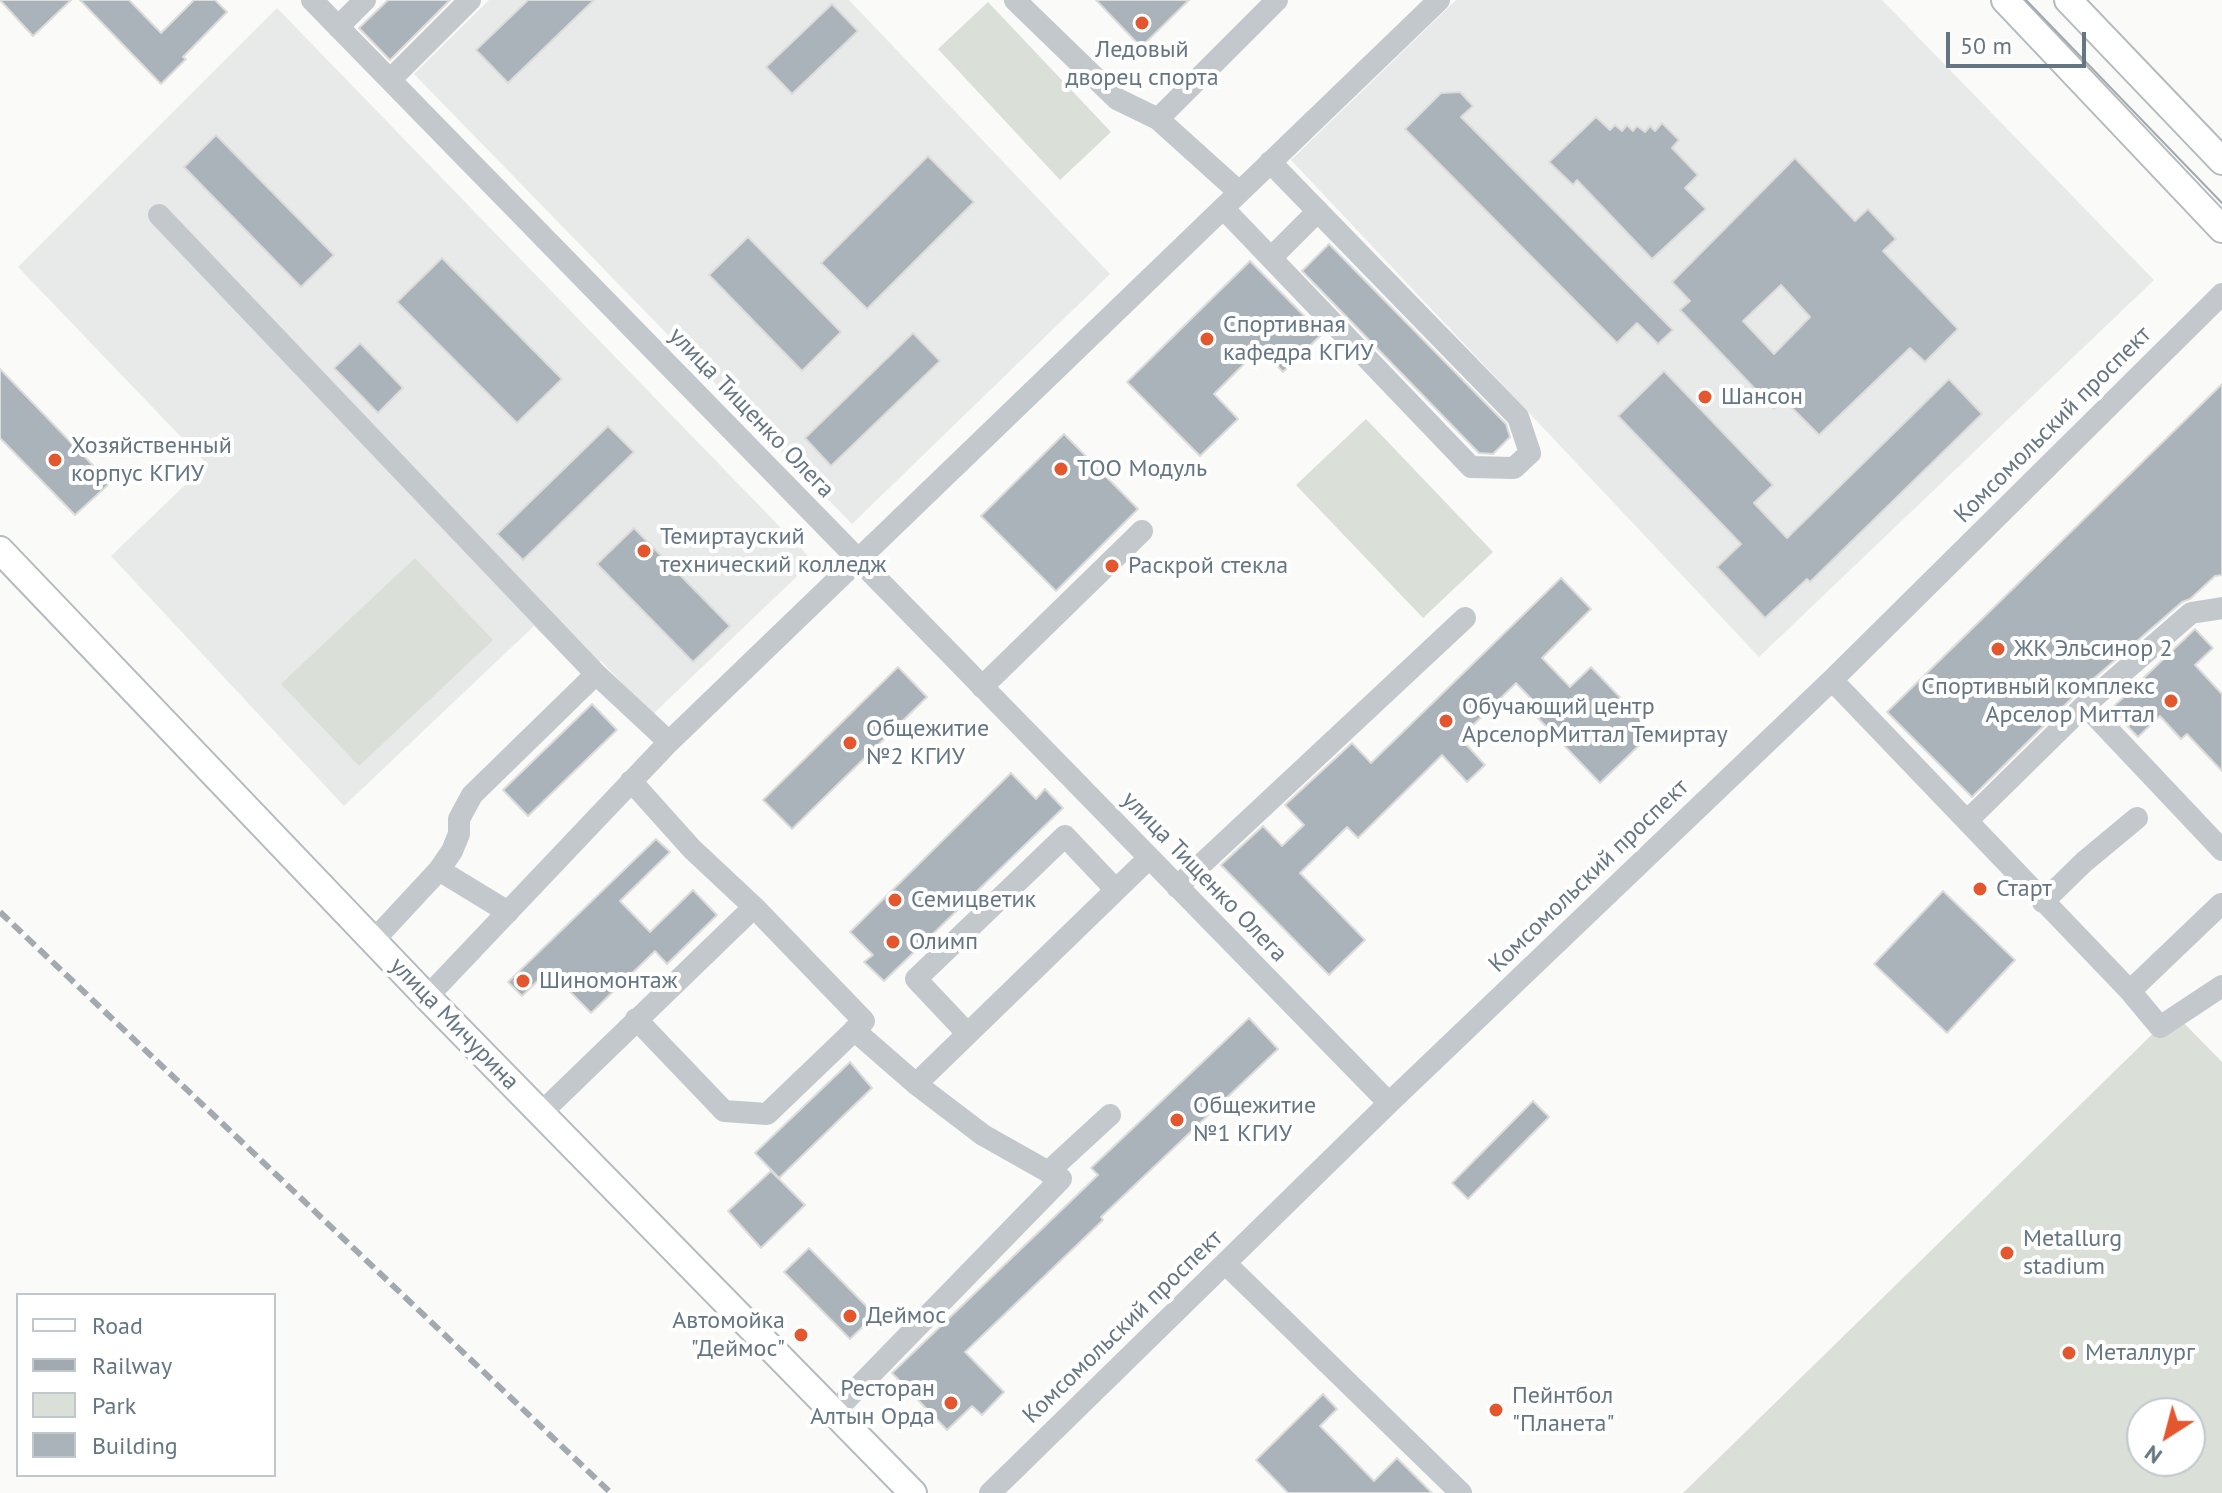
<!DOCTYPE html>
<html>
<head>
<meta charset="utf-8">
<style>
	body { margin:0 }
	#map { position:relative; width:2222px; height:1493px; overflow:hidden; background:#fafaf8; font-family:"PT Sans",sans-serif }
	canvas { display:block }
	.legend { position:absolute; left:16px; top:1293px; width:260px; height:184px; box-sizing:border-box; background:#fff; border:2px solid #c1c8cd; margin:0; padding:10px 14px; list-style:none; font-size:24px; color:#657683 }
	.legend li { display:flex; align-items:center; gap:16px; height:40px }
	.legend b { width:40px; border:2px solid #c1c8cd }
	.north { position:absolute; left:2126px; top:1397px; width:80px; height:80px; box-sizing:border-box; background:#fff; border:2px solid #c1c8cd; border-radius:50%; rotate:216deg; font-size:22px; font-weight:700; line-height:32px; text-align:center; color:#657683 }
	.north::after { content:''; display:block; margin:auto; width:28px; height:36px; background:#e4572e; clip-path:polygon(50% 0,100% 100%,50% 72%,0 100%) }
	.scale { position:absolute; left:1946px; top:32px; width:140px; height:36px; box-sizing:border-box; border:4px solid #657683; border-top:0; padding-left:10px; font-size:24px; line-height:28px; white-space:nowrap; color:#657683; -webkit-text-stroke:6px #fff; paint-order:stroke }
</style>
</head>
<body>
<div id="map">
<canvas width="2222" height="1493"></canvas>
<ul class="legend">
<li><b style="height:10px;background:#fff"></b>Road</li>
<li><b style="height:10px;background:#a2aab0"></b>Railway</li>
<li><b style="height:22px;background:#dadfd7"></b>Park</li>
<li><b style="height:22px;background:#aab3b9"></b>Building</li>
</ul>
<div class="north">N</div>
<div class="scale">50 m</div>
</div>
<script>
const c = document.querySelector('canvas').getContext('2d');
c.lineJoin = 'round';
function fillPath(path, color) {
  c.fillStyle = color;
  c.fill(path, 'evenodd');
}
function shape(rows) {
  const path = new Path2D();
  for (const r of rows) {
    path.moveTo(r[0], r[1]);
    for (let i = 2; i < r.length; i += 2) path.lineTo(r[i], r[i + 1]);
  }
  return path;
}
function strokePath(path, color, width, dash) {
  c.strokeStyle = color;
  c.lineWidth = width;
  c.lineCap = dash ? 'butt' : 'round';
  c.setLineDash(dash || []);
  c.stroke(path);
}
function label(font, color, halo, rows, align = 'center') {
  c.font = font + ' "PT Sans",sans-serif';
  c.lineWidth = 8;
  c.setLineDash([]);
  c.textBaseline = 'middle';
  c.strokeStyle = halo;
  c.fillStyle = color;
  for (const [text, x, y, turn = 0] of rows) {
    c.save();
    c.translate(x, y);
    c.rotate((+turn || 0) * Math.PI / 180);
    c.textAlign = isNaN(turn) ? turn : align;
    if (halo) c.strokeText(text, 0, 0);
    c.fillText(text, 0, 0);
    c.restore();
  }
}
fillPath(shape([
	[489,0,849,0,1110,274,852,524,414,74],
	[1456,0,1882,0,2154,280,1759,657,1291,160],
	[277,8,813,561,652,715,601,661,584,677,534,626,344,806,111,556,207,464,18,267]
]), '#e8e9e9');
fillPath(shape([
	[988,2,1111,132,1060,180,938,49],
	[1366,419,1493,552,1423,618,1296,485],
	[415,558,493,640,359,766,281,684],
	[2174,1013,2222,1062,2222,1493,1683,1493],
	[2142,1413,2190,1413,2190,1461,2142,1461]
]), '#dadfd7');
const building = shape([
	[0,0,71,0,33,36,0,0],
	[80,0,129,0,161,33,194,0,215,0,227,12,183,57,186,59,161,84,80,0],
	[388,0,450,0,390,60,359,28,388,0],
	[528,0,594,0,508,83,476,50,528,0],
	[1096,0,1189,0,1141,47,1096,0],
	[832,4,858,31,792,94,766,67,832,4],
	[1460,92,1473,106,1461,117,1673,330,1658,344,1637,323,1617,343,1405,129,1441,93,1460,92],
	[1596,117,1610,130,1615,125,1622,131,1627,125,1633,131,1637,126,1645,132,1650,126,1655,131,1662,123,1679,140,1672,148,1698,175,1685,188,1706,209,1652,259,1577,180,1573,185,1549,162,1596,117],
	[216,135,334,255,301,287,184,167,216,135],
	[928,156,974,202,867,309,821,263,928,156],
	[1795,158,1855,221,1868,209,1896,239,1883,251,1958,329,1925,362,1910,348,1819,435,1783,399,1774,409,1680,310,1690,301,1672,282,1795,158],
	[1781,285,1810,317,1774,354,1743,321,1781,285],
	[748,237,841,332,802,371,709,275,748,237],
	[1329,244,1506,424,1510,437,1493,454,1479,453,1302,271,1329,244],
	[442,258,562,379,517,423,397,302,442,258],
	[1250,261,1322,334,1283,372,1260,348,1214,394,1238,419,1200,456,1127,382,1250,261],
	[913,333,940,361,831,466,805,438,913,333],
	[360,343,403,388,378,413,334,368,360,343],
	[0,369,110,483,75,515,0,438,0,369],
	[1664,371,1773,485,1754,503,1787,538,1949,379,1982,414,1810,582,1807,579,1765,618,1717,567,1741,544,1618,416,1664,371],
	[2222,384,2222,575,2215,576,2190,599,2182,602,2076,694,1972,797,1887,712,2222,384],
	[608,426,634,452,523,560,497,534,608,426],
	[1064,434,1138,509,1056,591,981,516,1064,434],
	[634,528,730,626,693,662,597,564,634,528],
	[1561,578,1591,609,1542,658,1570,687,1591,667,1653,732,1600,783,1537,717,1543,711,1516,683,1460,738,1485,765,1467,782,1442,755,1358,838,1347,827,1300,873,1365,940,1329,975,1221,865,1263,826,1282,846,1304,825,1285,805,1352,743,1371,763,1561,578],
	[2195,629,2213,648,2195,665,2222,694,2222,771,2187,734,2181,739,2160,716,2138,737,2111,709,2195,629],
	[898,667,927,697,792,829,763,800,898,667],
	[592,704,617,730,528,816,503,790,592,704],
	[1011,773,1036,799,1045,789,1063,808,884,981,864,962,873,955,850,932,1011,773],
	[656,839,670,852,620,901,650,932,693,890,717,915,667,964,655,951,591,1013,549,970,522,996,508,982,656,839],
	[1943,891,2015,960,1947,1033,1874,964,1943,891],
	[1249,1018,1278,1049,1101,1217,1103,1220,965,1352,1004,1392,982,1415,972,1406,947,1430,892,1373,1098,1175,1091,1168,1249,1018],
	[850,1062,872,1088,779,1178,755,1153,850,1062],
	[1533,1101,1549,1117,1468,1199,1452,1183,1533,1101],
	[771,1171,805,1205,761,1248,728,1211,771,1171],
	[809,1248,875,1315,850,1339,784,1272,809,1248],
	[1323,1394,1337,1409,1320,1426,1374,1481,1397,1458,1432,1493,1288,1493,1256,1460,1323,1394]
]);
fillPath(building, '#aab3b9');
strokePath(building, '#dcdcda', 2);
const major = shape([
	[2005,0,2222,229],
	[2068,0,2222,161],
	[0,550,427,997,913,1493]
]);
strokePath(major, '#b5babe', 30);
strokePath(shape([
	[312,0,1389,1103],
	[1015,0,1117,99,1158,119,1239,192],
	[338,27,365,0],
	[390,80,470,0],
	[1158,119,1277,0],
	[1223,208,1471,467,1514,468,1530,453,1518,417,1270,162],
	[159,215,596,674],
	[1271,258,1318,211],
	[1832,680,2130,991,2160,1027,2222,986],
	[982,687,1142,531],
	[2085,705,2222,850],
	[1968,820,2085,705,2191,613,2222,608],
	[439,870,508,912],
	[1177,887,1465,618],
	[2043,902,2084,862,2137,818],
	[374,940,439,870,452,851,459,834,459,819,472,795,596,674,669,742],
	[2130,991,2221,904],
	[427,997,669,742,1439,0],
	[636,1019,724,1111,767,1114,864,1021,754,907],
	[967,1033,916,979,1065,836,1116,890],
	[916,1084,1149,858],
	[541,1113,754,907,692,849,631,781],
	[1048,1172,1110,1115],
	[1226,1264,1461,1493],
	[834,1412,1061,1179,983,1135,916,1084,854,1030],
	[990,1493,1389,1103,1832,680,2222,294]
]), '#c3c8cc', 22);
strokePath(major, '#fff', 26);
strokePath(shape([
	[2026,0,2222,203]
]), '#a2aab0', 2);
strokePath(shape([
	[0,912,611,1493]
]), '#a2aab0', 6, [12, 6]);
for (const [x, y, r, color] of [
	[1142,23,8,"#e4572e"],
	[1207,339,8,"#e4572e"],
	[1705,397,8,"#e4572e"],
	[55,460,8,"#e4572e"],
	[1061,469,8,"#e4572e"],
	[644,551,8,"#e4572e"],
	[1112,566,8,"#e4572e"],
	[1998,649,8,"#e4572e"],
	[2171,701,8,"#e4572e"],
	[1446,721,8,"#e4572e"],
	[850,743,8,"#e4572e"],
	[1980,889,8,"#e4572e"],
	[895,900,8,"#e4572e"],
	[893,942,8,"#e4572e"],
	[523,981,8,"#e4572e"],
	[1177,1120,8,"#e4572e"],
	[2007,1253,8,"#e4572e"],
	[850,1316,8,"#e4572e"],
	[801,1335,8,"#e4572e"],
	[2069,1353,8,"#e4572e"],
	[951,1403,8,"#e4572e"],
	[1496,1410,8,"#e4572e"]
]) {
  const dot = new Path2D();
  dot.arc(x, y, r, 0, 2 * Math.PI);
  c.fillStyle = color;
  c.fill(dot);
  strokePath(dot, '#fff', 3);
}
label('24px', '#657683', '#fff', [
	["Ледовый",1142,50,"center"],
	["дворец спорта",1142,78,"center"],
	["Спортивная",1223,325],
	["кафедра КГИУ",1223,353],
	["Шансон",1721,397],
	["Хозяйственный",71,446],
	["корпус КГИУ",71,474],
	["ТОО Модуль",1077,469],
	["Темиртауский",660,537],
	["технический колледж",660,565],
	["Раскрой стекла",1128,566],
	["ЖК Эльсинор 2",2014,649],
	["Спортивный комплекс",2155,687,"right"],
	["Арселор Миттал",2155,715,"right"],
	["Обучающий центр",1462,707],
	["АрселорМиттал Темиртау",1462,735],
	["Общежитие",866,729],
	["№2 КГИУ",866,757],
	["Старт",1996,889],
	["Семицветик",911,900],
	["Олимп",909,942],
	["Шиномонтаж",539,981],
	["Общежитие",1193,1106],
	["№1 КГИУ",1193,1134],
	["Metallurg",2023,1239],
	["stadium",2023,1267],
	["Деймос",866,1316],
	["Автомойка",785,1321,"right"],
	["\"Деймос\"",785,1349,"right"],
	["Металлург",2085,1353],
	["Ресторан",935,1389,"right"],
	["Алтын Орда",935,1417,"right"],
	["Пейнтбол",1512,1396],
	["\"Планета\"",1512,1424]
], 'left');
label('24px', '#657683', '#fff', [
	["улица Тищенко Олега",751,413,46],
	["Комсомольский проспект",2053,425,-45],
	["Комсомольский проспект",1589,876,-44],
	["улица Тищенко Олега",1204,877,46],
	["улица Мичурина",454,1024,46],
	["Комсомольский проспект",1123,1327,-44]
]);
</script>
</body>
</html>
